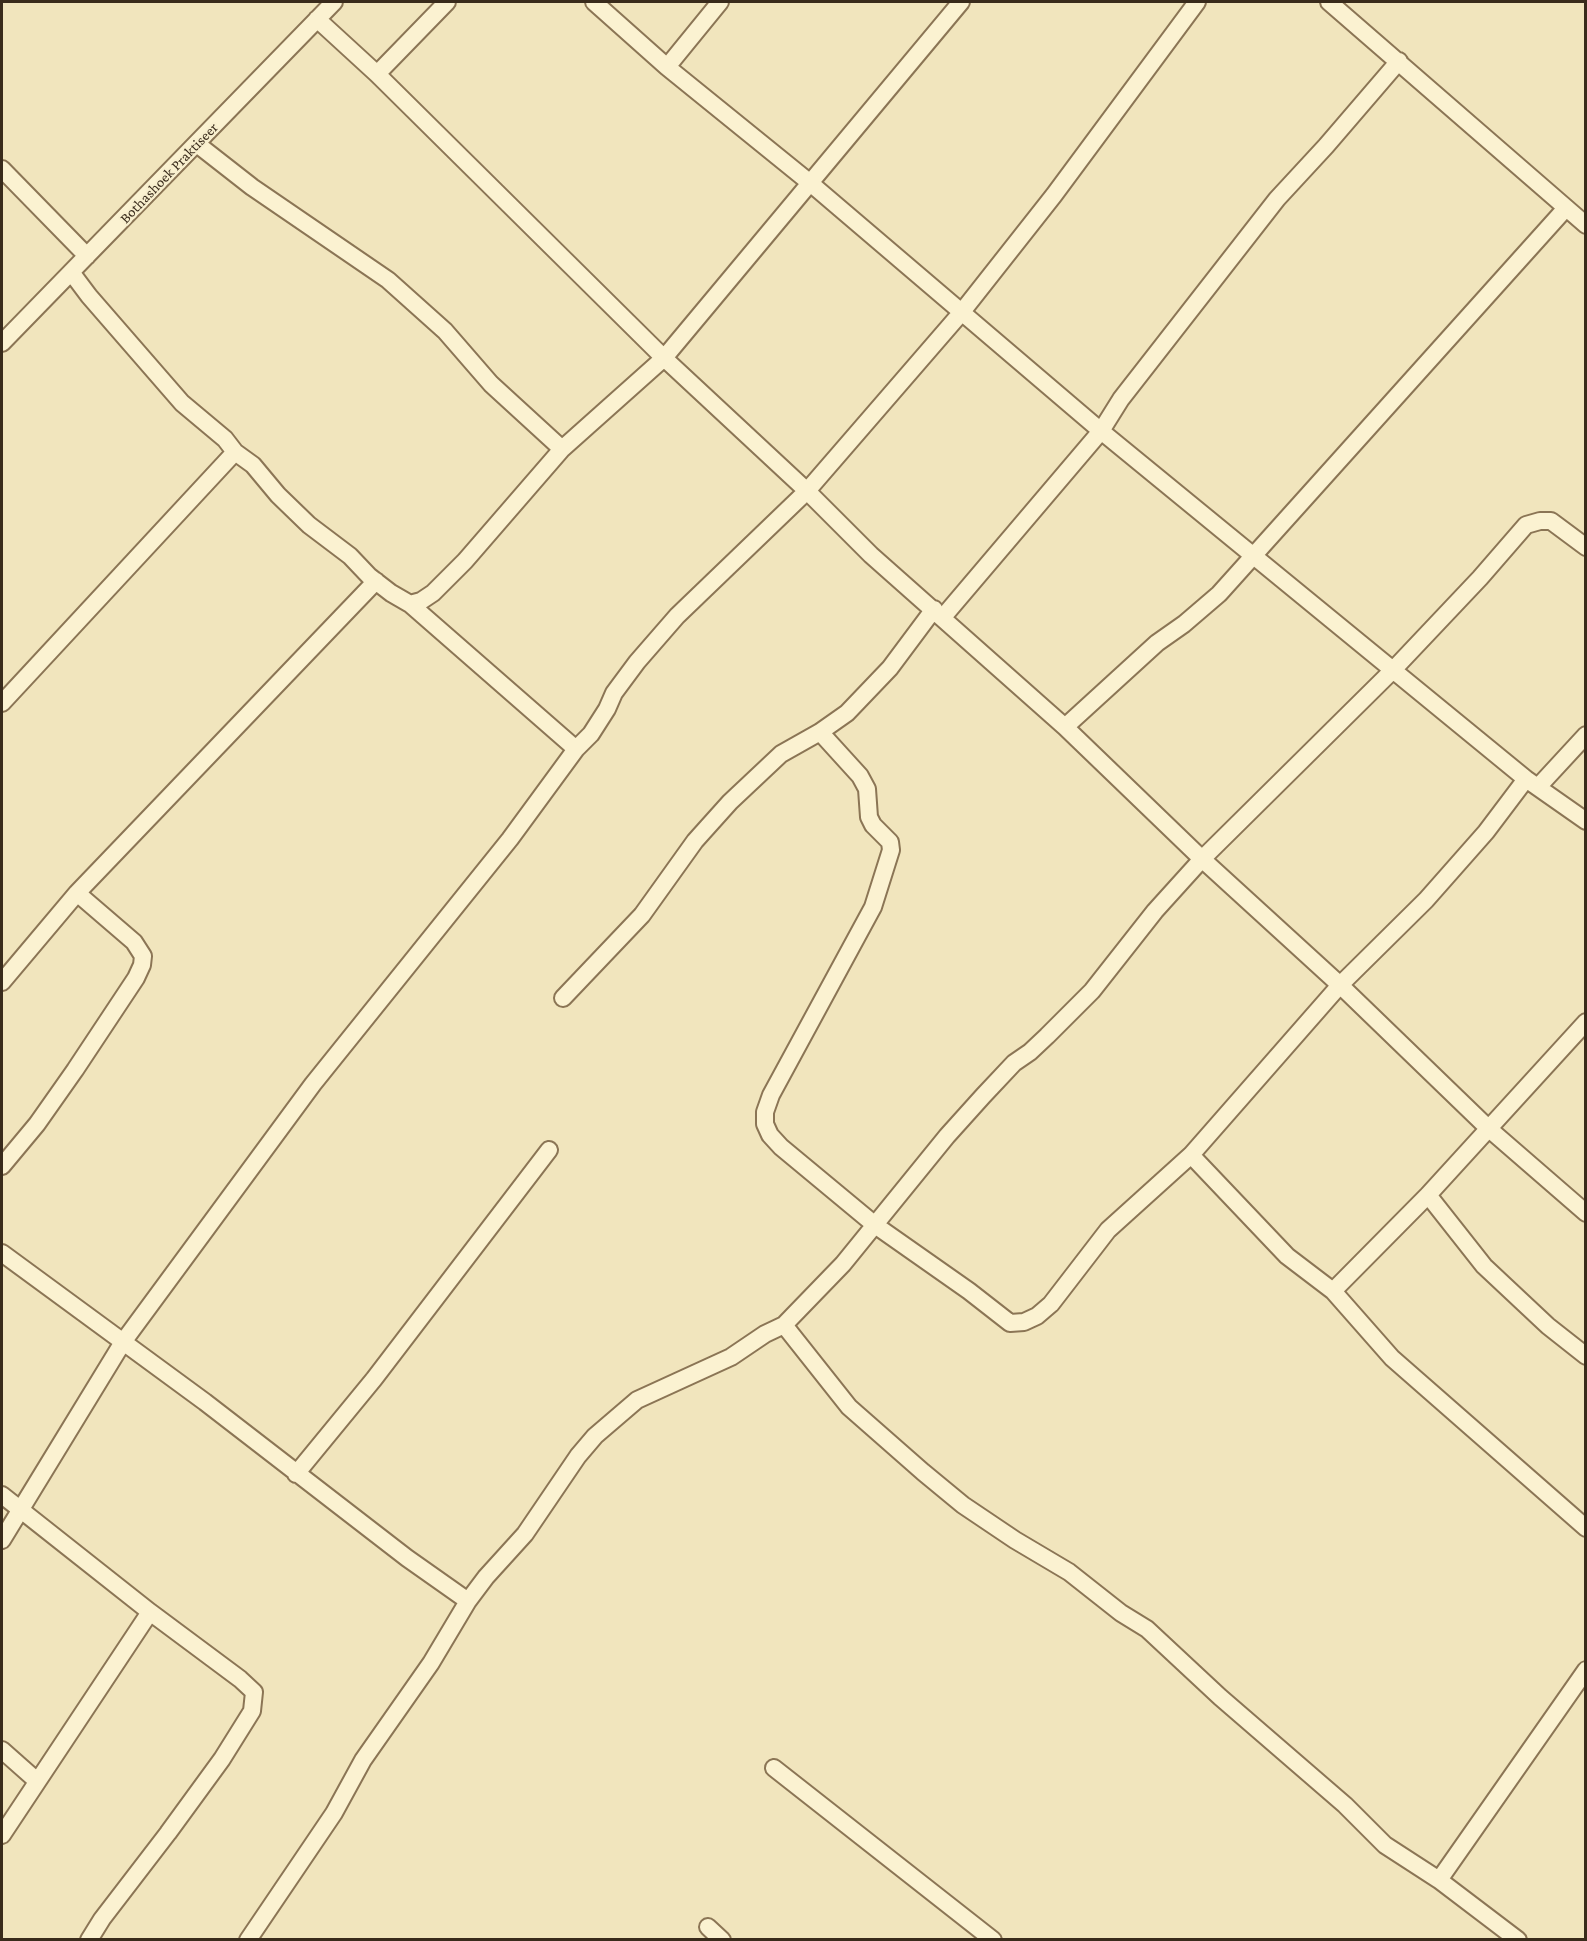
<!DOCTYPE html>
<html>
<head>
<meta charset="utf-8">
<style>
	body { margin:0 }
	#map { position:relative; width:1587px; height:1941px; overflow:hidden; background:#f1e5bd; font-family:"Crimson Pro",serif }
	canvas { display:block }
	.frame { position:absolute; inset:0; border:3px solid #392b1b; pointer-events:none }
</style>
</head>
<body>
<div id="map">
<canvas width="1587" height="1941"></canvas>
<div class="frame"></div>
</div>
<script>
const c = document.querySelector('canvas').getContext('2d');
c.lineJoin = 'round';
function shape(rows) {
  const path = new Path2D();
  for (const r of rows) {
    path.moveTo(r[0], r[1]);
    for (let i = 2; i < r.length; i += 2) path.lineTo(r[i], r[i + 1]);
  }
  return path;
}
function strokePath(path, color, width, dash) {
  c.strokeStyle = color;
  c.lineWidth = width;
  c.lineCap = dash ? 'butt' : 'round';
  c.setLineDash(dash || []);
  c.stroke(path);
}
function label(font, color, halo, rows, align = 'center') {
  c.font = font + ' "Crimson Pro",serif';
  c.lineWidth = 4.5;
  c.setLineDash([]);
  c.textBaseline = 'middle';
  c.strokeStyle = halo;
  c.fillStyle = color;
  for (const [text, x, y, turn = 0] of rows) {
    c.save();
    c.translate(x, y);
    c.rotate((+turn || 0) * Math.PI / 180);
    c.textAlign = isNaN(turn) ? turn : align;
    if (halo) c.strokeText(text, 0, 0);
    c.fillText(text, 0, 0);
    c.restore();
  }
}
const minor = shape([
	[594,2,667,67,809,182,1101,431,1526,779,1586,821],
	[1329,2,1586,225],
	[317,19,377,74,664,358,807,491,871,555,1065,727,1202,859,1340,985,1488,1128,1586,1213],
	[667,67,720,2],
	[377,74,447,2],
	[197,144,252,187,388,280,445,331,491,384,562,449],
	[2,169,87,256],
	[71,272,89,296,182,403,225,439,235,452,253,465,278,495,309,525,350,556,369,576,391,593,410,604,421,601,433,593,465,561,562,449,664,358,961,2],
	[2,343,334,2],
	[410,604,576,749],
	[943,617,1101,431,1121,399,1277,199,1326,146,1399,61],
	[2,703,235,452],
	[1065,727,1157,643,1184,624,1219,594,1566,208],
	[820,732,860,776,867,789,869,817,873,825,890,842,891,850,873,907,771,1095,765,1112,765,1124,770,1135,781,1147,875,1225,969,1291,1010,1323,1024,1322,1037,1316,1051,1304,1108,1230,1191,1155,1340,985,1426,900,1486,832,1526,779],
	[1538,787,1586,735],
	[2,982,77,893,376,581],
	[563,998,642,915,695,841,730,802,781,754,820,732,847,713,890,668,934,609],
	[1191,1155,1287,1256,1333,1291,1392,1358,1586,1528],
	[2,1166,37,1124,75,1070,136,978,142,965,143,956,134,942,77,893],
	[1428,1195,1484,1266,1548,1326,1586,1356],
	[2,1253,205,1402,407,1558,468,1601],
	[1333,1291,1428,1195,1586,1022],
	[784,1325,849,1407,923,1472,963,1505,1015,1540,1069,1572,1121,1613,1147,1629,1220,1697,1345,1805,1385,1845,1439,1880,1518,1940],
	[296,1474,374,1379,549,1150],
	[2,1495,150,1612,240,1679,254,1692,252,1711,222,1759,168,1833,102,1919,89,1940],
	[2,1540,123,1342,313,1084,510,839,576,749,591,734,607,709,614,693,637,662,677,616,807,491,961,313,1054,195,1197,2],
	[2,1750,37,1781],
	[774,1768,993,1940],
	[2,1835,150,1612],
	[1439,1880,1586,1670],
	[708,1927,722,1940],
	[248,1940,334,1813,363,1760,431,1663,468,1601,486,1577,525,1534,578,1456,595,1436,637,1400,731,1357,765,1334,784,1325,843,1264,947,1136,983,1096,1014,1063,1030,1052,1047,1036,1092,991,1155,911,1202,859,1393,670,1480,578,1526,525,1540,521,1551,521,1586,547]
]);
strokePath(minor, '#8b7555', 20);
strokePath(minor, '#fbf2d1', 16);
label('15px', '#392b1b', '#f8efce', [
	["Bothashoek Praktiseer",169,173,-46]
]);
</script>
</body>
</html>
